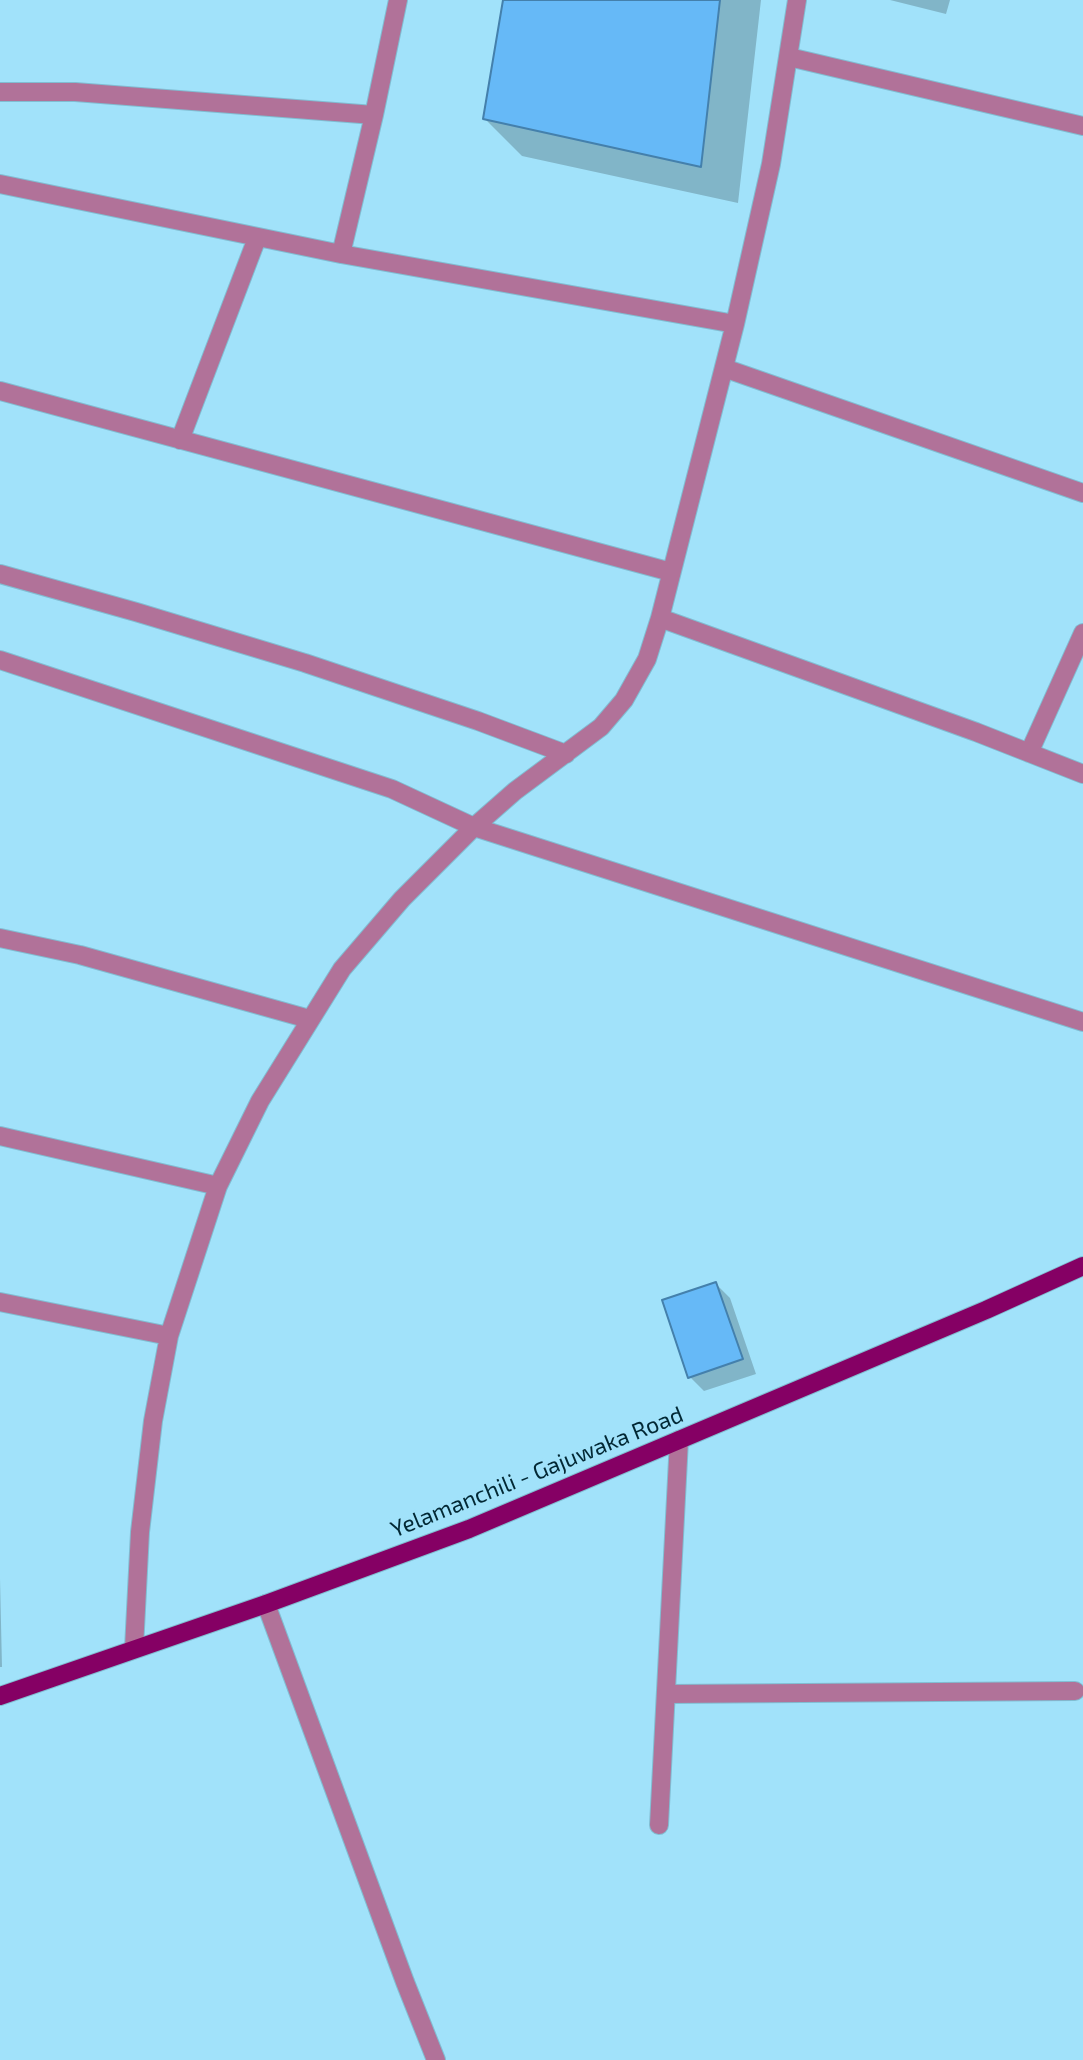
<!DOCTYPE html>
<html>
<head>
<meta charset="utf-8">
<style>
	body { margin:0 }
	canvas { display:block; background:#a1e2fa }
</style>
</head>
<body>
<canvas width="1083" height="2060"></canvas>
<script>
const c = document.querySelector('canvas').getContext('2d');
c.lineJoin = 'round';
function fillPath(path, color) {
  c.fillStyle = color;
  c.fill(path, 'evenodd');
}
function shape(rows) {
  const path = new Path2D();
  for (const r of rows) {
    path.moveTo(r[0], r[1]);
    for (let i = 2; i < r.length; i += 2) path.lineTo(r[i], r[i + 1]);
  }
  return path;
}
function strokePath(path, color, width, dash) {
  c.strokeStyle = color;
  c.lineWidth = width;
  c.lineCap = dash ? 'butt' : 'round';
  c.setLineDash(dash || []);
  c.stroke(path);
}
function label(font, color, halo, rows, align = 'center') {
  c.font = font + ' "Exo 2",sans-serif';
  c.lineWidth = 6;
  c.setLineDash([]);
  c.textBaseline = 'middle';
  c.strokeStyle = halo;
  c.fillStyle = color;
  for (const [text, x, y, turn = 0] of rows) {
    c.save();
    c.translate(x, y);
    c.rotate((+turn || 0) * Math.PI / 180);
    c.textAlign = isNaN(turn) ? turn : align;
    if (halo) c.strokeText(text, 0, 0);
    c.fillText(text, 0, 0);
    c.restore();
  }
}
fillPath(shape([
	[505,0,761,0,738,203,522,156,485,119],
	[890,0,950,0,946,14],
	[716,1284,730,1298,756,1374,704,1391,690,1377],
	[0,1578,2,1667,0,1667]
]), '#0003');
const building = shape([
	[503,0,720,0,701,167,483,119,503,0],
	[716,1282,743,1359,688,1378,662,1300,716,1282]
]);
fillPath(building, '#66b9f7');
strokePath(building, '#4480ac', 2);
const minor = shape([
	[789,57,1083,126],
	[0,92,75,92,374,115,341,254,735,324,771,164,797,0],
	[374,115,398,0],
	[0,184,341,254],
	[724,368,1083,493],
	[0,391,671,572],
	[180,440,257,238],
	[0,574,136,612,305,663,478,721,566,754],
	[660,618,976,732,1083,774],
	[0,660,392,789,474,827,1083,1022],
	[1029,753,1083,633],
	[0,938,80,955,309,1019],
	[0,1136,218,1186],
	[0,1302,169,1336],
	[266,1604,405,1982,436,2060],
	[134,1648,140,1532,153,1421,169,1336,218,1186,260,1101,342,969,402,899,474,827,515,791,601,727,624,700,647,659,660,618,735,324],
	[666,1694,1075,1691],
	[659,1825,679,1440]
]);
const major = shape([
	[0,1696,266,1604,469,1529,986,1310,1083,1266]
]);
strokePath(minor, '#81bdd2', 20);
strokePath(major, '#81bdd2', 20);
strokePath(minor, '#b17299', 18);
strokePath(major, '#850064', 18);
label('23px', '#022834', '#a1e2fa', [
	["Yelamanchili - Gajuwaka Road",537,1472,-22]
]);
</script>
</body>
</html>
